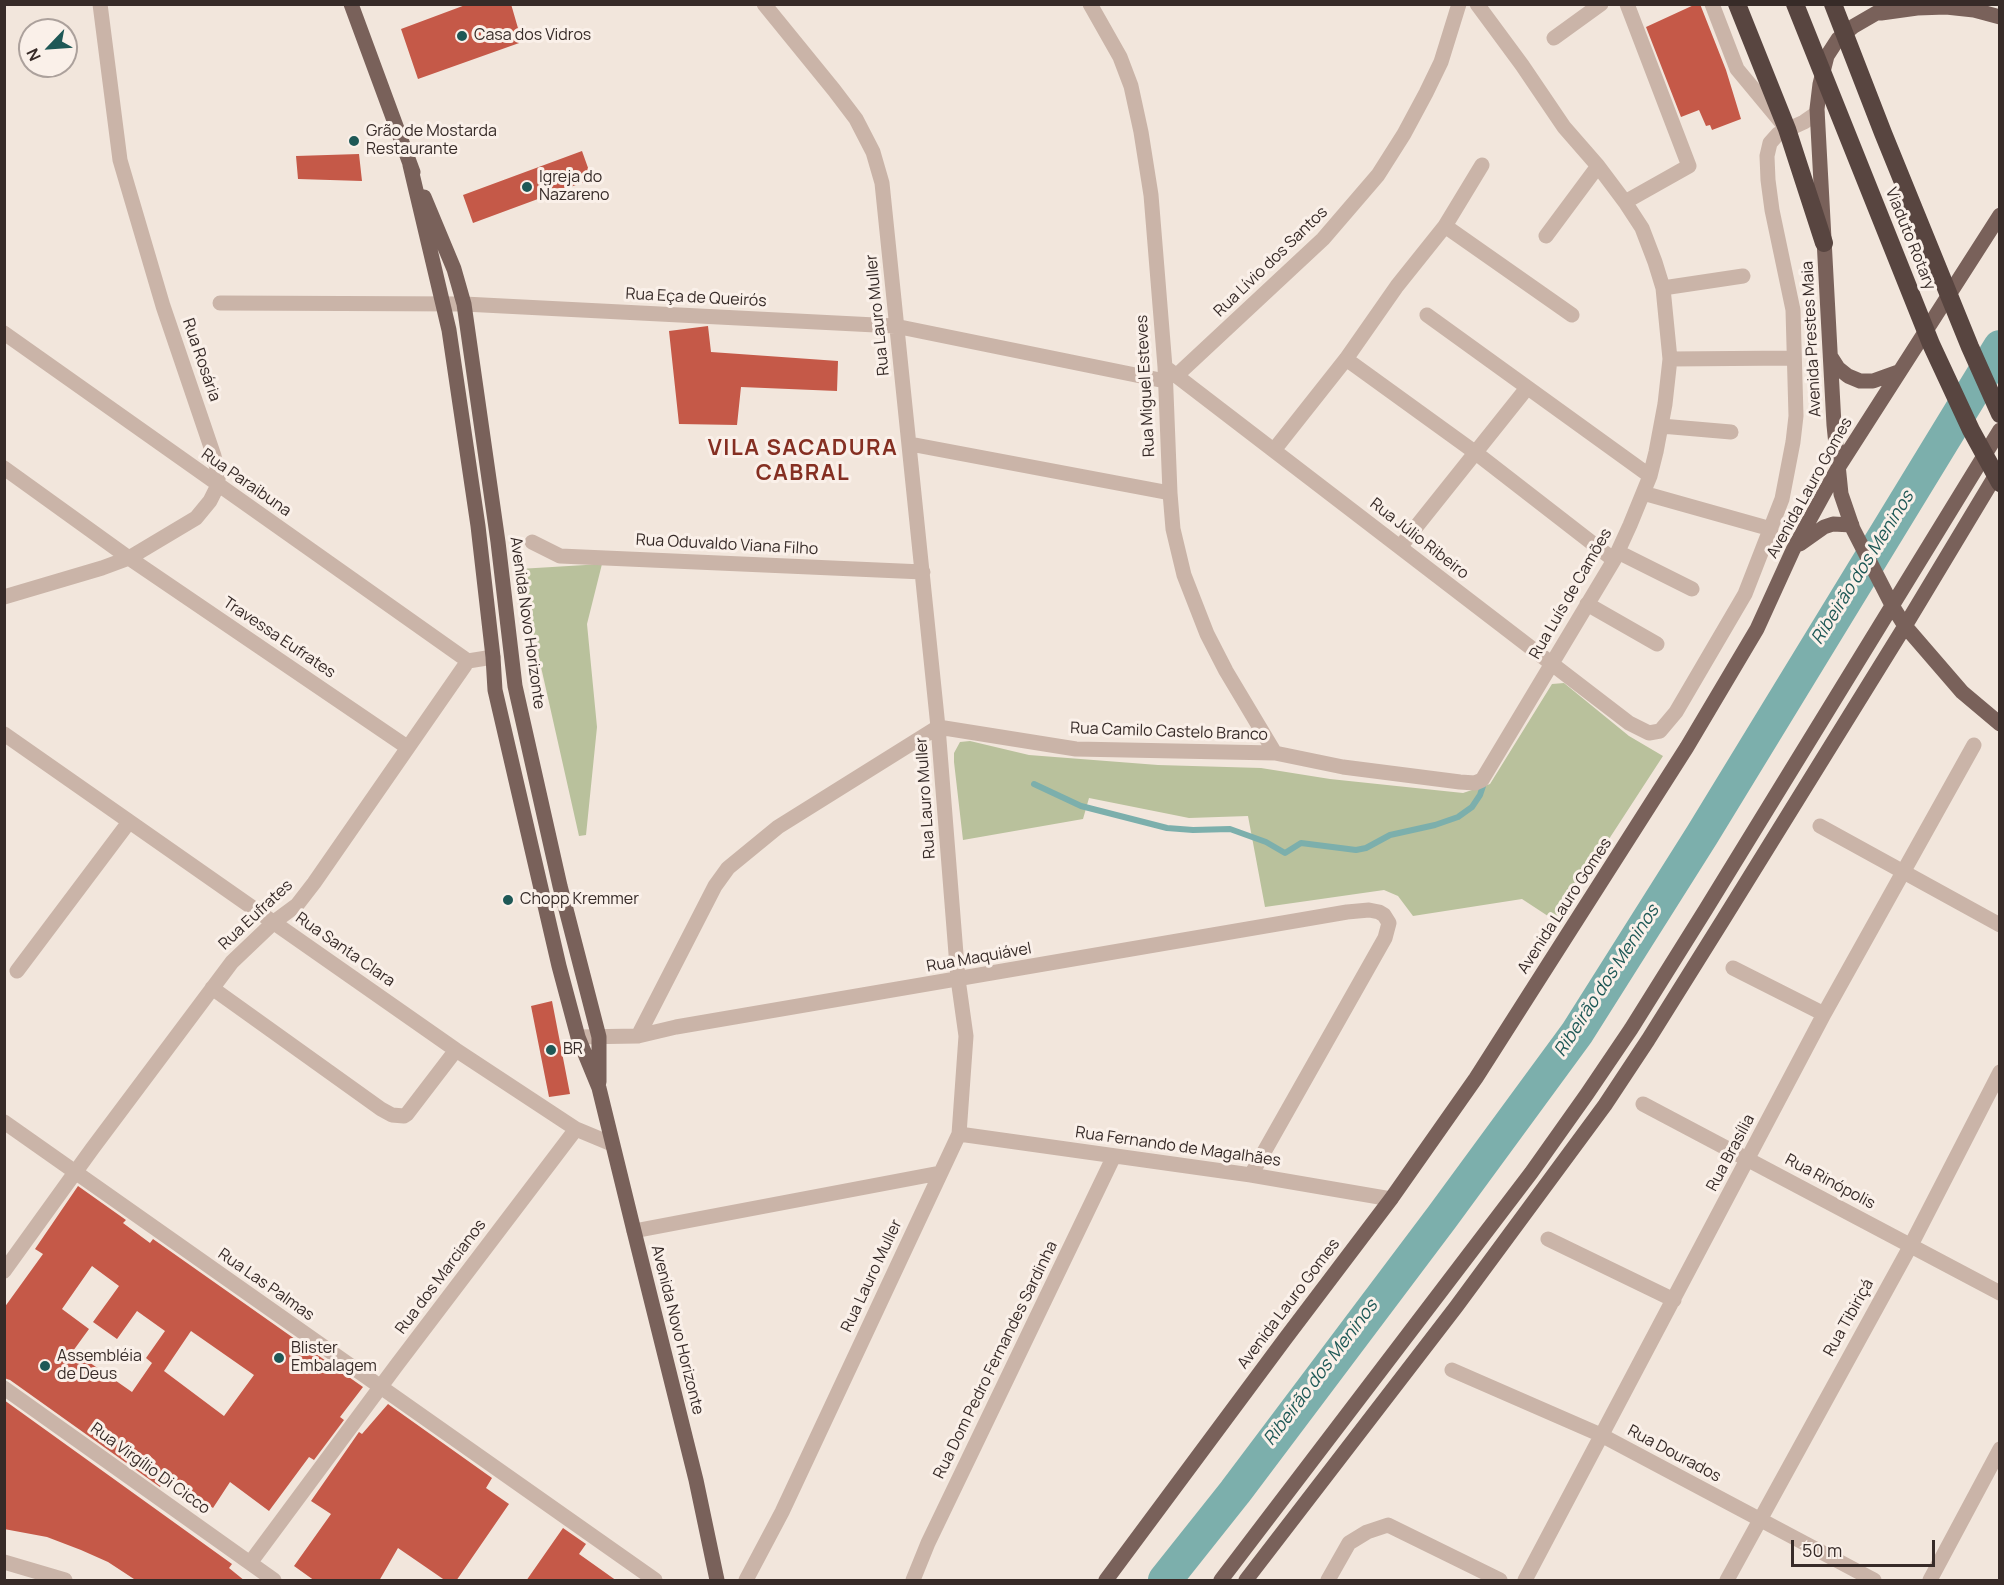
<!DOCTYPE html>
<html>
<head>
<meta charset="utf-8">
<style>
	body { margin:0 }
	#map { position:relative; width:2004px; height:1585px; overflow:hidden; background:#f2e6dc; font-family:Manrope,sans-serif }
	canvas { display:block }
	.frame { position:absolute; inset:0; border:6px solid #372b28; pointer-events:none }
	.north { position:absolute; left:18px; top:18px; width:60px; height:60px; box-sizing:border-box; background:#faf0e9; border:2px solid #aca19c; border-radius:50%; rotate:245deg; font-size:16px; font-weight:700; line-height:24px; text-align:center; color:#372b28 }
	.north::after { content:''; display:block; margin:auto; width:21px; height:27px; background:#1e5856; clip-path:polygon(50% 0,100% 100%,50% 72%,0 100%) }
	.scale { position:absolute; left:1791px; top:1540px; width:144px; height:27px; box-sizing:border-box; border:3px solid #372b28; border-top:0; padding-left:8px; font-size:18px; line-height:21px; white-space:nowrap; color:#372b28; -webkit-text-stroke:4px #faf0e9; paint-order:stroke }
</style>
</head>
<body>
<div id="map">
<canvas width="2004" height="1585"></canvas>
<div class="frame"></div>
<div class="north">N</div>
<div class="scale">50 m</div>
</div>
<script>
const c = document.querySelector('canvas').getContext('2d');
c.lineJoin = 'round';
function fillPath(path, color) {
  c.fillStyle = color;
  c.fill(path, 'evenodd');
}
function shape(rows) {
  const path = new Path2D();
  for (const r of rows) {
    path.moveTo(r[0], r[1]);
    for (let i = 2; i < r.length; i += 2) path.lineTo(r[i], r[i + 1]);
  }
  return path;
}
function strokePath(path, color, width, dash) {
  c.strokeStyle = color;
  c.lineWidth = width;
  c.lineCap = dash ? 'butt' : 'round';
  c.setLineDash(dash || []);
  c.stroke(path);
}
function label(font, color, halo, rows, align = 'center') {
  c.font = font + ' Manrope,sans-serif';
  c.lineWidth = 6;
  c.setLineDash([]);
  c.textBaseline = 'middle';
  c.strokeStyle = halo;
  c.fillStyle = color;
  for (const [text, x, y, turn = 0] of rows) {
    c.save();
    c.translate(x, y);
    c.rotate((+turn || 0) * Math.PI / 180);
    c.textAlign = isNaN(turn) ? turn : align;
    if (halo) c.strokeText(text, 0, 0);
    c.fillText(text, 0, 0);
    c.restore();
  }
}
fillPath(shape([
	[602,564,587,624,597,727,586,835,579,836,519,569],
	[1564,683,1629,736,1663,756,1583,879,1554,920,1522,899,1413,916,1398,896,1384,890,1265,907,1248,816,1189,818,1089,798,1083,819,963,840,954,762,954,753,960,742,970,741,1029,755,1158,765,1261,768,1330,779,1463,793,1490,784,1552,684]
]), '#b9c19c');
strokePath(shape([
	[1034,784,1081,806,1167,828,1193,830,1230,829,1266,842,1285,853,1301,843,1356,850,1366,848,1390,835,1435,825,1458,817,1472,807,1480,795,1483,786]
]), '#7cafac', 6);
strokePath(shape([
	[1165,1580,1235,1492,1442,1217,1577,1033,1702,835,2000,347]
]), '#7cafac', 34);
fillPath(shape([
	[468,4,511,4,522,42,418,79,401,29],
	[1696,4,1700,4,1726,70,1741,119,1712,130,1710,125,1706,126,1699,110,1681,117,1646,27],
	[582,151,592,179,473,223,463,195],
	[359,154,362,181,298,179,296,156],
	[708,326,711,352,838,361,837,391,741,387,737,425,679,424,669,331],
	[552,1001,570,1094,549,1097,531,1006],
	[78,1186,126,1220,123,1223,150,1243,153,1239,363,1387,340,1417,344,1420,314,1460,309,1457,269,1511,230,1482,213,1508,167,1476,160,1487,10,1380,4,1378,4,1308,43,1254,35,1249],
	[92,1266,119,1286,93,1322,117,1339,137,1311,165,1331,146,1358,152,1363,132,1392,73,1351,89,1329,62,1309],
	[191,1331,254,1375,224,1416,164,1371],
	[4,1400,232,1564,229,1568,245,1581,137,1581,108,1562,81,1550,47,1537,4,1529],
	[388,1404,492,1478,486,1488,509,1504,456,1581,446,1581,398,1548,379,1581,315,1581,294,1566,331,1514,311,1501,359,1432,362,1434],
	[563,1528,586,1544,579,1554,617,1581,526,1581]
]), '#c55948');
strokePath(shape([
	[1090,4,1120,57,1131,86,1141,132,1151,195,1165,367,1170,493,1173,529,1184,575,1207,634,1226,671,1275,753],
	[1712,4,1737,69,1781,122],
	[1554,38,1601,4],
	[1625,202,1689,166,1627,4],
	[1445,226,1572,315],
	[1546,236,1598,166],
	[1663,288,1743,276],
	[220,303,464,304,895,326,1165,381],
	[1427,315,1650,476],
	[4,333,468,661],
	[1346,359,1476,453,1614,560],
	[1670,359,1794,358],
	[1165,367,1629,723,1649,733,1660,731,1676,712,1745,594,1782,499,1793,442,1796,416,1793,310,1772,210,1768,180,1767,156,1770,143,1778,134,1804,122,1817,113],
	[1176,376,1323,239,1378,175,1404,134,1426,93,1441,62,1459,4],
	[1661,426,1731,432],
	[910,444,1170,493],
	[1274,450,1346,359,1397,286,1445,226,1482,165],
	[4,468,129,558,407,747],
	[1643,493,1771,529],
	[532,542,560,556,923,572],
	[1400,547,1527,388],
	[1618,552,1692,589],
	[4,597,102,568,129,558,196,518,210,501,218,485,218,473,214,456,163,306,120,160,100,4],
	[1587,604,1657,644],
	[4,734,456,1050,576,1129,612,1144],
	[1820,826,2000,925],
	[1733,968,1824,1014],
	[17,971,129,822],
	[212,988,381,1109,392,1115,404,1116,407,1114,456,1050],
	[638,1036,715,886,728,868,778,827,938,727,1076,749,1275,753,1343,767,1460,782,1475,783,1482,780,1614,560,1630,525,1650,476,1656,452,1665,404,1670,359,1663,288,1655,262,1642,228,1625,202,1598,166,1564,127,1522,65,1477,4],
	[578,1037,638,1036,676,1027,1347,912,1369,910,1379,912,1384,915,1389,923,1385,938,1251,1175],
	[1643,1104,2000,1293],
	[4,1122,655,1580],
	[959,1134,1251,1175,1391,1199],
	[634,1231,940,1173],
	[1548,1239,1674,1300],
	[4,1271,92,1149,232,962,274,922,297,905,314,883,468,661,493,657],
	[1452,1370,1601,1435,1874,1580],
	[4,1388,274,1580],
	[4,1562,65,1580],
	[250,1563,396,1366,576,1129],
	[746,1580,782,1512,959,1134,966,1036,958,979,938,727,882,183,873,152,856,119,834,90,764,4],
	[913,1580,928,1543,1114,1156],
	[1328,1580,1349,1543,1367,1532,1388,1525,1500,1580],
	[1525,1580,1824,1014,1974,745],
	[1727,1580,1911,1245,2000,1072],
	[1930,1580,2000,1449]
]), '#cab4a8', 15);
strokePath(shape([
	[351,4,413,172],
	[1892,4,1854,26,1838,39,1827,56,1820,84,1817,109,1834,425,1841,494,1853,529,1893,607,1905,626,1962,692,2000,724],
	[1881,13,1917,8,1946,7,1974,10,2000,17],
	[410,165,449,330,478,526,493,657,495,690,559,966,578,1037,599,1088,634,1231,696,1480,717,1580],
	[424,197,454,269,464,304,498,542,515,686,560,886,599,1037,599,1082],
	[1831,357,1838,368,1848,376,1860,381,1873,381,1898,372],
	[1800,544,1824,527,1833,524,1852,525],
	[1106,1580,1285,1339,1391,1199,1476,1078,1687,747,1757,629,1793,550,1838,468,2000,215],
	[1221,1580,1531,1173,1587,1094,1631,1029,1706,909,2000,430],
	[1246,1580,1456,1307,1605,1105,1648,1040,1723,920,1905,626,2000,468]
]), '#79615a', 15);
strokePath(shape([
	[1737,4,1787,129,1824,243]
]), '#584540', 18);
strokePath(shape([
	[1795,4,1931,344,1971,430,2000,483],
	[1833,4,1883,133,1970,347,2000,414]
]), '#584540', 18);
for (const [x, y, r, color] of [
	[462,36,6,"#1e5856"],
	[354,141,6,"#1e5856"],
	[527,187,6,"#1e5856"],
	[508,900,6,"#1e5856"],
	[551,1050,6,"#1e5856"],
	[279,1358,6,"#1e5856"],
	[45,1366,6,"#1e5856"]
]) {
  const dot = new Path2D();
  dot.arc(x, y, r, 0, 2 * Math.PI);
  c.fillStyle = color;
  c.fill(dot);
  strokePath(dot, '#faf0e9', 2);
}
label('16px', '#372b28', '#faf0e9', [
	["Casa dos Vidros",474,36],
	["Grão de Mostarda",366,132],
	["Restaurante",366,150],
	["Igreja do",539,178],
	["Nazareno",539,196],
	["Chopp Kremmer",520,900],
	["BR",563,1050],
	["Blister",291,1349],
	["Embalagem",291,1367],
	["Assembléia",57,1357],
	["de Deus",57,1375]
], 'left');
label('16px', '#372b28', '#faf0e9', [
	["Viaduto Rotary",1910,239,68],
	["Rua Lívio dos Santos",1271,262,-44],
	["Rua Eça de Queirós",696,298,3],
	["Rua Lauro Muller",878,315,-96],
	["Avenida Prestes Maia",1812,339,-93],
	["Rua Rosária",201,360,71],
	["Rua Miguel Esteves",1146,386,-93],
	["Rua Paraibuna",246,483,35],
	["Avenida Lauro Gomes",1810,488,-61],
	["Rua Júlio Ribeiro",1419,539,38],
	["Rua Oduvaldo Viana Filho",727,545,3],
	["Rua Luís de Camões",1571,594,-60],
	["Avenida Novo Horizonte",527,623,82],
	["Travessa Eufrates",279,638,34],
	["Rua Camilo Castelo Branco",1169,732,2],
	["Rua Lauro Muller",926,798,-94],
	["Avenida Lauro Gomes",1565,906,-57],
	["Rua Eufrates",256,915,-43],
	["Rua Santa Clara",345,950,35],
	["Rua Maquiável",979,958,-10],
	["Rua Fernando de Magalhães",1178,1147,8],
	["Rua Brasília",1731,1153,-62],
	["Rua Rinópolis",1830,1182,28],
	["Rua Lauro Muller",872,1276,-65],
	["Rua dos Marcianos",441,1277,-53],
	["Rua Las Palmas",266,1285,35],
	["Avenida Lauro Gomes",1289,1304,-53],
	["Rua Tibiriçá",1849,1318,-61],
	["Avenida Novo Horizonte",677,1330,76],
	["Rua Dom Pedro Fernandes Sardinha",996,1360,-64],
	["Rua Dourados",1674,1454,28],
	["Rua Virgílio Di Cicco",150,1469,36]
]);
label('italic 18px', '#1e5856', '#faf0e9', [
	["Ribeirão dos Meninos",1863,568,-58],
	["Ribeirão dos Meninos",1607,981,-57],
	["Ribeirão dos Meninos",1321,1373,-53]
]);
c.letterSpacing = '1.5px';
label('bold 22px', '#852f22', '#faf0e9', [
	["VILA SACADURA",803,449],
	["CABRAL",803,474]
]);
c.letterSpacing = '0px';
</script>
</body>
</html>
